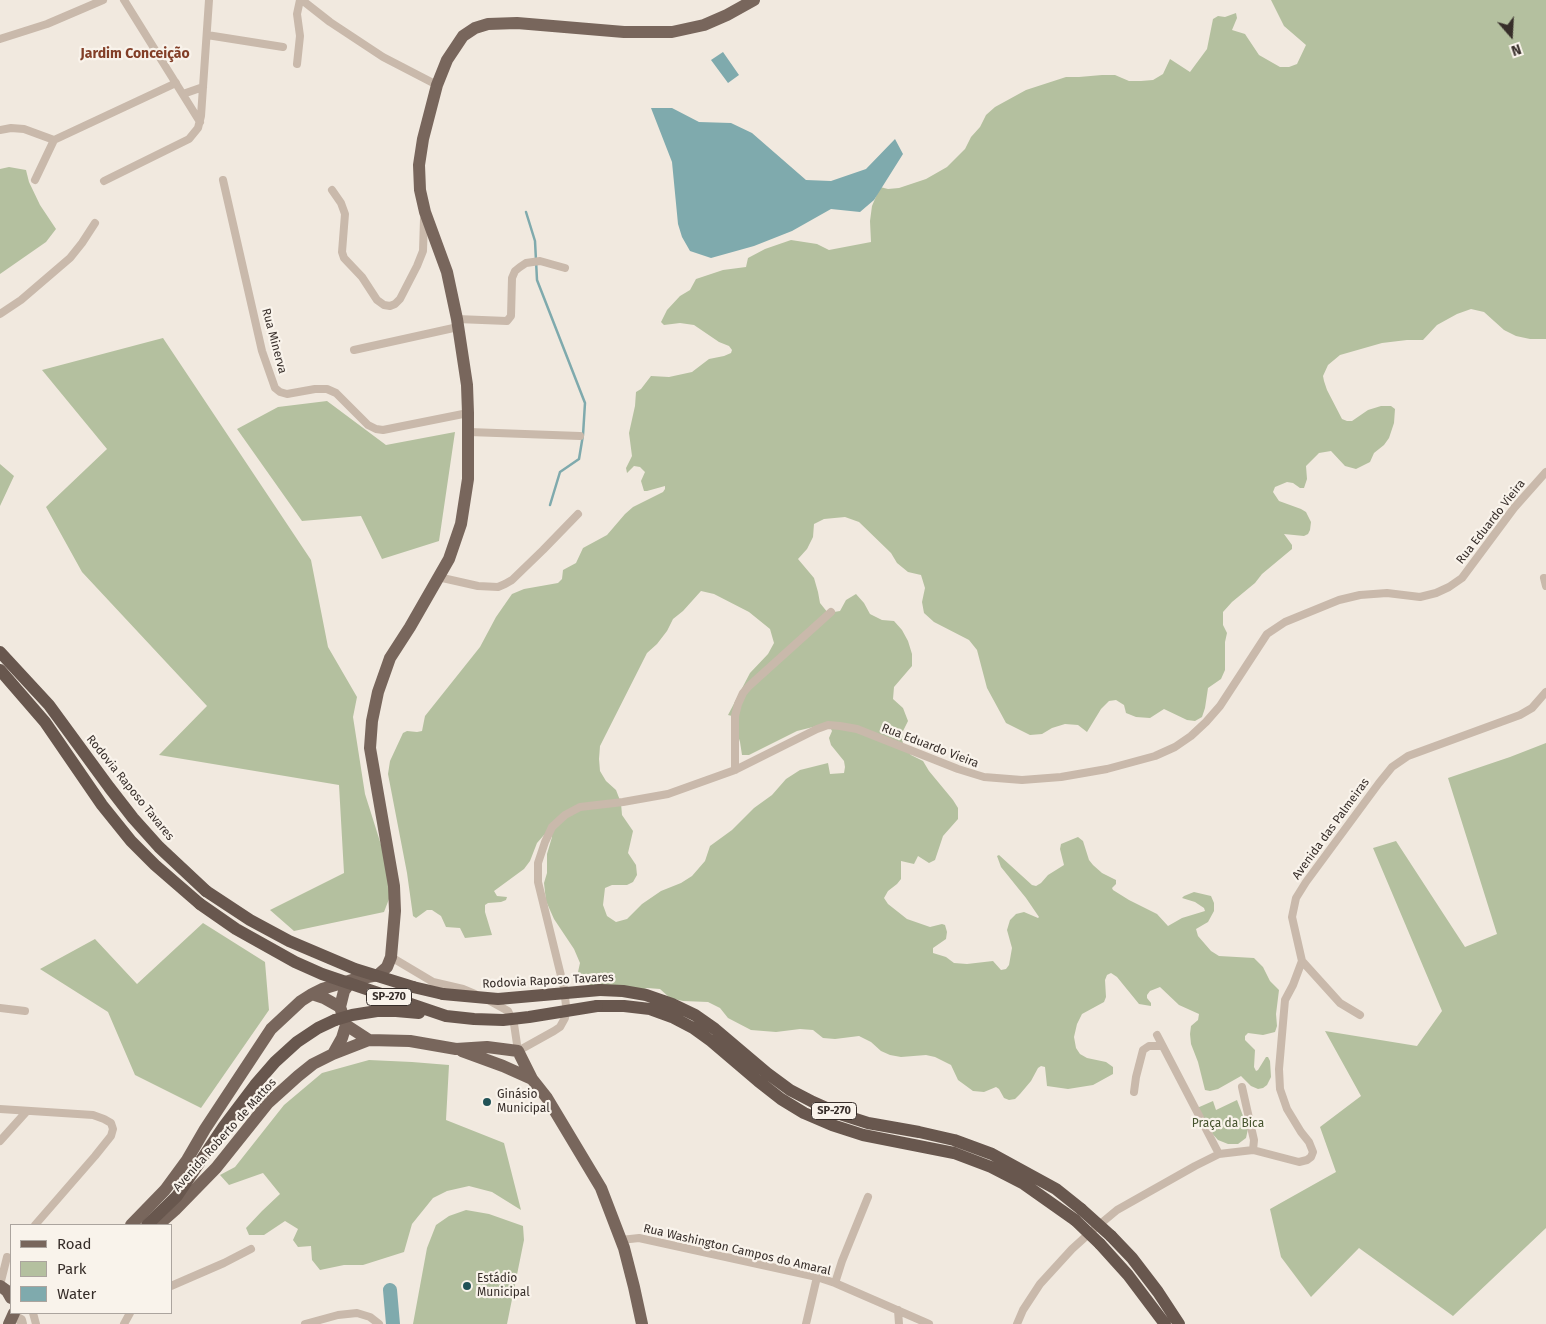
<!DOCTYPE html>
<html>
<head>
<meta charset="utf-8">
<style>
	body { margin:0 }
	#map { position:relative; width:1546px; height:1324px; overflow:hidden; background:#f1e9df; font-family:"Fira Sans",sans-serif }
	canvas { display:block }
	.legend { position:absolute; left:10px; top:1224px; width:162px; height:90px; box-sizing:border-box; background:#f9f3eb; border:1px solid #aba49e; margin:0; padding:6px 9px; list-style:none; font-size:15px; color:#372e2a }
	.legend li { display:flex; align-items:center; gap:10px; height:25px }
	.legend b { width:25px; border:1px solid #aba49e }
	.north { position:absolute; left:1486px; top:10px; width:50px; height:50px; -webkit-text-stroke:4px #f9f3eb; paint-order:stroke; rotate:161deg; font-size:14px; font-weight:700; line-height:20px; text-align:center; color:#372e2a }
	.north::after { content:''; display:block; margin:auto; width:18px; height:22px; background:#372e2a; clip-path:polygon(50% 0,100% 100%,50% 72%,0 100%) }
</style>
</head>
<body>
<div id="map">
<canvas width="1546" height="1324"></canvas>
<ul class="legend">
<li><b style="height:6px;background:#78665c"></b>Road</li>
<li><b style="height:14px;background:#b4c09f"></b>Park</li>
<li><b style="height:14px;background:#7faaad"></b>Water</li>
</ul>
<div class="north">N</div>
</div>
<script>
const c = document.querySelector('canvas').getContext('2d');
c.lineJoin = 'round';
function fillPath(path, color) {
  c.fillStyle = color;
  c.fill(path, 'evenodd');
}
function shape(rows) {
  const path = new Path2D();
  for (const r of rows) {
    path.moveTo(r[0], r[1]);
    for (let i = 2; i < r.length; i += 2) path.lineTo(r[i], r[i + 1]);
  }
  return path;
}
function strokePath(path, color, width, dash) {
  c.strokeStyle = color;
  c.lineWidth = width;
  c.lineCap = dash ? 'butt' : 'round';
  c.setLineDash(dash || []);
  c.stroke(path);
}
function label(font, color, halo, rows, align = 'center') {
  c.font = font + ' "Fira Sans",sans-serif';
  c.lineWidth = 4.5;
  c.setLineDash([]);
  c.textBaseline = 'middle';
  c.strokeStyle = halo;
  c.fillStyle = color;
  for (const [text, x, y, turn = 0] of rows) {
    c.save();
    c.translate(x, y);
    c.rotate((+turn || 0) * Math.PI / 180);
    c.textAlign = isNaN(turn) ? turn : align;
    if (halo) c.strokeText(text, 0, 0);
    c.fillText(text, 0, 0);
    c.restore();
  }
}
fillPath(shape([
	[1271,0,1546,0,1546,339,1530,339,1516,336,1504,330,1484,312,1471,309,1457,314,1437,325,1423,340,1407,340,1382,343,1340,355,1328,365,1323,376,1324,381,1327,390,1342,419,1347,421,1352,421,1368,410,1381,406,1391,406,1395,409,1394,423,1389,438,1384,445,1374,453,1370,462,1356,469,1345,466,1331,451,1319,453,1306,466,1307,479,1304,488,1300,488,1293,483,1287,482,1275,487,1273,492,1279,501,1301,509,1306,512,1311,522,1310,530,1308,534,1304,536,1284,534,1292,545,1292,549,1262,574,1255,583,1232,602,1223,612,1223,625,1227,633,1225,642,1225,670,1221,679,1208,688,1205,708,1202,717,1195,721,1187,720,1164,709,1150,718,1136,717,1126,713,1124,705,1116,700,1109,701,1101,709,1087,732,1078,725,1065,724,1052,728,1042,734,1030,735,1006,723,987,688,977,650,969,640,934,622,924,613,922,602,925,588,921,575,908,572,897,563,891,553,859,522,845,517,824,519,814,524,813,537,807,549,798,559,814,578,818,592,820,603,828,613,840,611,846,600,856,594,864,603,870,614,882,620,894,621,902,630,908,641,912,654,912,666,894,687,893,699,903,708,908,721,902,733,903,745,911,755,923,761,929,771,953,800,958,808,958,819,943,836,935,860,929,863,918,856,914,864,901,861,901,879,897,884,888,891,884,898,888,904,907,919,930,927,942,924,945,925,947,932,946,939,933,948,933,953,946,957,954,963,967,964,993,961,1001,970,1006,969,1009,965,1012,948,1007,930,1010,920,1016,914,1024,912,1038,918,1039,917,1026,898,1001,867,997,856,999,855,1032,885,1036,886,1041,883,1048,875,1064,865,1060,849,1061,844,1078,837,1083,841,1089,860,1093,865,1102,873,1116,880,1116,884,1112,888,1113,890,1129,900,1157,914,1168,926,1182,918,1205,911,1204,908,1195,902,1182,898,1184,896,1194,892,1211,896,1214,903,1214,911,1208,922,1196,929,1198,936,1211,951,1219,956,1254,958,1263,967,1270,981,1279,990,1276,1014,1277,1026,1275,1032,1263,1035,1248,1033,1245,1036,1245,1040,1255,1050,1254,1067,1256,1071,1258,1070,1266,1057,1268,1057,1270,1061,1271,1077,1267,1085,1263,1088,1258,1089,1251,1086,1241,1076,1218,1089,1210,1091,1205,1090,1198,1062,1191,1044,1190,1034,1191,1026,1198,1020,1199,1014,1179,1005,1160,987,1150,991,1147,995,1147,998,1151,1003,1151,1006,1139,1004,1117,977,1111,973,1107,975,1105,980,1106,997,1104,1002,1082,1014,1077,1024,1074,1037,1076,1048,1080,1054,1087,1058,1106,1062,1113,1067,1113,1074,1093,1085,1068,1089,1047,1086,1045,1067,1041,1066,1038,1068,1031,1081,1020,1094,1015,1099,1009,1100,1004,1098,999,1089,996,1087,984,1092,973,1091,958,1080,951,1065,935,1057,926,1055,901,1057,890,1055,881,1051,871,1042,859,1036,835,1039,823,1038,813,1030,800,1029,776,1032,751,1030,728,1018,720,1008,708,1002,683,1001,670,998,660,989,647,988,621,997,607,994,584,982,578,972,580,963,574,949,554,919,546,901,544,883,547,873,547,854,552,837,550,832,544,835,537,843,530,861,524,869,494,891,497,896,507,897,506,900,501,902,488,903,485,905,485,912,492,935,465,938,460,928,446,927,441,916,432,910,427,910,416,918,413,916,407,873,388,774,390,761,403,733,407,731,417,732,422,731,425,716,480,647,496,617,512,594,524,589,558,583,562,579,563,570,576,563,583,548,607,535,625,514,633,507,663,492,665,489,665,486,647,491,644,491,641,481,645,472,640,467,634,466,627,473,626,468,632,456,629,433,635,406,636,392,641,389,651,376,669,377,692,372,709,359,724,356,731,353,732,350,729,346,719,342,694,325,680,323,664,325,661,322,667,310,680,296,690,290,696,279,723,270,746,267,748,258,765,249,791,240,817,244,829,250,871,242,870,221,872,206,880,187,888,189,899,188,926,179,947,167,965,149,971,137,980,127,986,115,995,107,1026,90,1066,77,1079,77,1102,75,1115,75,1129,81,1141,81,1153,80,1163,74,1170,59,1190,72,1207,49,1213,19,1218,16,1225,17,1236,13,1237,18,1232,30,1245,34,1259,55,1280,67,1289,67,1297,64,1306,45,1284,26],
	[701,591,714,594,749,612,770,629,774,643,768,654,750,673,728,715,732,716,740,742,742,755,749,755,797,731,817,726,830,727,832,731,829,738,831,745,844,761,845,767,844,773,830,774,828,763,800,770,786,779,772,795,754,808,732,830,710,846,705,861,692,876,681,883,661,891,642,904,627,919,616,922,607,916,603,905,605,888,612,885,627,885,633,882,637,875,636,865,628,853,633,831,622,815,621,803,616,790,606,781,600,771,599,759,600,746,647,653,657,644,667,631,673,619,683,611],
	[9,167,26,170,29,182,40,205,56,229,46,242,0,274,0,169],
	[163,338,311,560,328,647,357,697,353,717,365,794,394,886,384,912,294,931,270,910,344,873,339,785,159,755,207,706,82,572,46,507,107,449,42,370],
	[327,401,386,445,455,432,439,541,382,559,361,516,302,521,237,429,278,407],
	[0,464,14,476,0,506],
	[1546,743,1546,1228,1453,1316,1359,1248,1311,1297,1281,1257,1270,1209,1336,1172,1320,1127,1361,1096,1325,1031,1417,1046,1442,1011,1373,848,1396,841,1465,947,1497,934,1448,778,1510,757],
	[203,923,265,962,269,1010,201,1108,135,1075,108,1012,40,969,95,939,137,984],
	[369,1060,412,1062,449,1065,446,1120,504,1143,521,1210,492,1192,469,1186,447,1191,433,1198,412,1224,404,1252,363,1265,344,1265,320,1270,312,1260,311,1246,298,1247,293,1240,298,1229,285,1221,264,1235,249,1235,246,1228,262,1211,280,1194,263,1173,229,1185,220,1175,235,1167,284,1105,322,1073],
	[1237,1100,1248,1129,1246,1138,1238,1144,1228,1144,1218,1140,1209,1130,1197,1108,1213,1101,1216,1110],
	[466,1210,489,1214,523,1226,524,1240,507,1324,413,1324,427,1248,436,1225,449,1216]
]), '#b4c09f');
fillPath(shape([
	[723,52,739,75,728,83,711,60],
	[651,108,672,108,699,122,731,123,752,133,806,180,831,181,866,169,895,139,903,154,874,200,860,212,831,209,792,231,754,246,711,258,690,251,682,237,678,224,672,162]
]), '#7faaad');
strokePath(shape([
	[526,212,535,241,537,280,585,403,583,435,579,459,560,472,550,505]
]), '#7faaad', 2.5);
strokePath(shape([
	[390,1290,393,1324]
]), '#7faaad', 14);
strokePath(shape([
	[124,0,200,122],
	[302,0,330,22,383,57,437,85],
	[207,35,283,47],
	[0,39,47,24,103,0],
	[297,64,300,36,297,14,300,0],
	[183,94,203,87],
	[0,130,11,128,24,129,54,140],
	[35,180,54,140,176,83],
	[223,180,262,351,275,388,280,392,287,394,315,389,327,389,336,393,368,425,376,429,383,430,468,413],
	[104,181,189,139,198,128,201,116,209,0],
	[332,190,341,203,345,214,342,252,344,258,362,277,377,300,384,305,390,306,395,304,400,299,417,266,423,251,424,219],
	[0,314,21,300,70,258,82,243,95,223],
	[457,319,507,321,511,316,512,278,515,271,520,267,526,263,540,261,565,268],
	[354,350,458,327],
	[469,432,580,436],
	[438,577,478,586,498,587,505,584,512,580,543,550,578,514],
	[1544,578,1546,586],
	[735,770,735,716,738,704,743,693,749,686,831,612],
	[391,957,433,982,463,989,475,994],
	[1302,961,1340,1003,1360,1015],
	[490,1001,508,1011,514,1024,518,1051,554,1031,560,1027,565,1018,566,1006,564,988,538,882,538,863,545,842,552,827,565,815,580,807,623,802,668,794,735,770,817,729,828,725,840,726,857,729,958,769,984,777,1022,780,1061,777,1107,769,1155,756,1175,747,1191,736,1206,722,1220,706,1267,634,1285,622,1339,600,1360,595,1387,593,1420,597,1436,593,1449,587,1462,578,1514,508,1546,472],
	[0,1008,25,1011],
	[1157,1035,1219,1154],
	[1242,1087,1251,1127,1254,1140,1253,1150],
	[1134,1092,1136,1077,1143,1050,1149,1046,1162,1046],
	[0,1109,93,1115,104,1119,111,1123,113,1129,111,1136,95,1156,35,1225],
	[0,1141,27,1111],
	[621,1240,639,1238,817,1277,835,1283,929,1324],
	[835,1283,842,1261,868,1197],
	[0,1285,7,1257],
	[171,1286,224,1263,251,1249],
	[898,1310,899,1324],
	[33,1313,36,1324],
	[124,1324,130,1313],
	[305,1324,338,1315,357,1313,370,1317,379,1324],
	[806,1324,817,1277],
	[1017,1324,1023,1310,1040,1284,1072,1249,1093,1230,1117,1210,1195,1166,1219,1154,1253,1150,1299,1162,1307,1160,1311,1157,1313,1152,1309,1142,1301,1132,1287,1109,1280,1089,1279,1069,1285,1000,1293,985,1302,961,1292,917,1296,898,1306,882,1379,783,1392,767,1408,756,1520,715,1532,708,1546,692]
]), '#c9b9ab', 8);
strokePath(shape([
	[13,1316,21,1320,22,1324]
]), '#c9b9ab', 10);
strokePath(shape([
	[352,980,344,991,340,1007,346,1025,369,1040],
	[312,994,324,998,340,1007],
	[462,1051,503,1066,532,1079],
	[333,1054,342,1038,346,1025],
	[131,1225,165,1190,187,1160,205,1129,271,1029,301,1001,312,994,322,989,352,980,378,975,387,967,391,957,395,911,394,886,370,748,372,721,378,692,390,658,410,627,449,559,461,524,468,479,468,413,467,385,457,319,447,272,425,212,420,190,419,165,423,139,437,85,447,60,463,36,475,28,488,24,517,23,624,32,672,32,704,25,727,15,754,0],
	[158,1225,175,1210,216,1168,268,1103,298,1076,313,1064,333,1054,369,1040,410,1041,456,1049,487,1047,518,1051,532,1079,547,1098,601,1188,624,1248,634,1287,642,1324],
	[0,1286,7,1291,11,1298],
	[9,1324,14,1313]
]), '#78665c', 12);
strokePath(shape([
	[0,652,49,705,109,787,133,818,159,847,206,891],
	[0,670,45,722,102,805,131,841,155,865,200,904],
	[413,987,443,994],
	[600,990,623,991,646,995,672,1004,695,1015,715,1029,767,1073,790,1090,813,1102,840,1114,868,1123,919,1132,954,1140,992,1154,1056,1189,1081,1209],
	[597,1006,624,1006,650,1009,672,1017,693,1028,711,1041,758,1081,781,1099,804,1113,832,1125,863,1135,954,1153,991,1167,1024,1184,1075,1220],
	[147,1225,177,1196,224,1126,255,1085,275,1062,297,1042,318,1028,335,1020],
	[1111,1236,1132,1258,1158,1292,1179,1324],
	[1100,1244,1128,1275,1165,1324]
]), '#68574e', 12);
strokePath(shape([
	[206,891,250,920,289,941,355,969,413,987],
	[200,904,236,929,295,962,322,974,446,1016,474,1019,503,1020,529,1017,597,1006],
	[443,994,498,999,600,990],
	[335,1020,352,1015,377,1011,396,1011,419,1013],
	[1081,1209,1111,1236],
	[1075,1220,1100,1244]
]), '#68574e', 12);
for (const [x, y, r, color] of [
	[487,1102,5,"#215256"],
	[467,1286,5,"#215256"]
]) {
  const dot = new Path2D();
  dot.arc(x, y, r, 0, 2 * Math.PI);
  c.fillStyle = color;
  c.fill(dot);
  strokePath(dot, '#f9f3eb', 2);
}
for (const [x, y, w] of [
	[389,997,45],
	[834,1111,45]
]) {
  const box = new Path2D();
  box.roundRect(x - w / 2, y - 8.5, w, 17, 4);
  c.fillStyle = '#f9f3eb';
  c.fill(box);
  strokePath(box, '#372e2a', 1);
}
label('bold 11px', '#372e2a', null, [
	["SP-270",389,997],
	["SP-270",834,1111]
]);
label('12px', '#372e2a', '#f9f3eb', [
	["Rua Minerva",274,341,75],
	["Rua Eduardo Vieira",1491,522,-52],
	["Rua Eduardo Vieira",930,746,21],
	["Rodovia Raposo Tavares",130,788,51],
	["Avenida das Palmeiras",1331,829,-54],
	["Rodovia Raposo Tavares",548,981,-3],
	["Avenida Roberto de Mattos",225,1135,-48],
	["Rua Washington Campos do Amaral",737,1250,13]
]);
label('12px', '#372e2a', '#f9f3eb', [
	["Ginásio",497,1095],
	["Municipal",497,1109],
	["Estádio",477,1279],
	["Municipal",477,1293]
], 'left');
label('12px', '#46542f', '#f9f3eb', [
	["Praça da Bica",1228,1124]
]);
label('bold 14px', '#823e27', '#f9f3eb', [
	["Jardim Conceição",135,54]
]);
</script>
</body>
</html>
